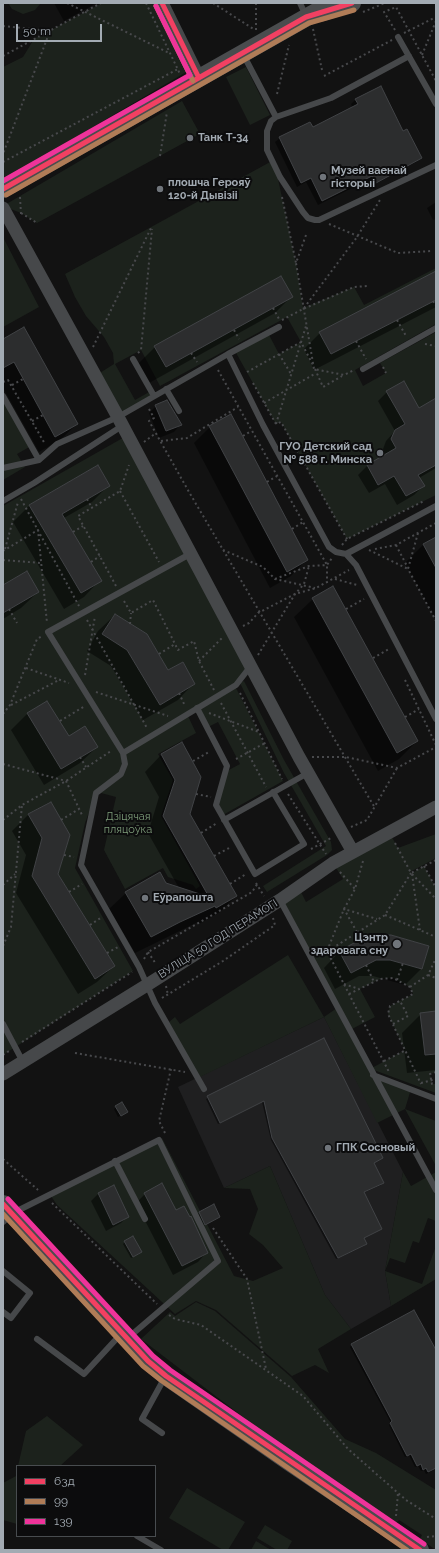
<!DOCTYPE html>
<html>
<head>
<meta charset="utf-8">
<style>
	body { margin:0 }
	#map { position:relative; width:439px; height:1553px; overflow:hidden; background:#121212; font-family:Raleway,sans-serif }
	canvas { display:block }
	.frame { position:absolute; inset:0; border:4px solid #a3abb3; pointer-events:none }
	.legend { position:absolute; left:16px; top:1465px; width:140px; height:72px; box-sizing:border-box; background:#0c0c0d; border:1px solid #484c4f; margin:0; padding:5px 7px; list-style:none; font-size:12px; color:#a3abb3 }
	.legend li { display:flex; align-items:center; gap:8px; height:20px }
	.legend b { width:20px; border:1px solid #484c4f }
	.scale { position:absolute; left:16px; top:24px; width:86px; height:18px; box-sizing:border-box; border:2px solid #a3abb3; border-top:0; padding-left:5px; font-size:12px; line-height:14px; white-space:nowrap; color:#a3abb3; -webkit-text-stroke:3px #0c0c0d; paint-order:stroke }
</style>
</head>
<body>
<div id="map">
<canvas width="439" height="1553"></canvas>
<div class="frame"></div>
<ul class="legend">
<li><b style="height:5px;background:#f24062"></b>63д</li>
<li><b style="height:5px;background:#b07c57"></b>99</li>
<li><b style="height:5px;background:#ef339a"></b>139</li>
</ul>
<div class="scale">50 m</div>
</div>
<script>
const c = document.querySelector('canvas').getContext('2d');
c.lineJoin = 'round';
function fillPath(path, color) {
  c.fillStyle = color;
  c.fill(path, 'evenodd');
}
function shape(rows) {
  const path = new Path2D();
  for (const r of rows) {
    path.moveTo(r[0], r[1]);
    for (let i = 2; i < r.length; i += 2) path.lineTo(r[i], r[i + 1]);
  }
  return path;
}
function strokePath(path, color, width, dash) {
  c.strokeStyle = color;
  c.lineWidth = width;
  c.lineCap = dash ? 'butt' : 'round';
  c.setLineDash(dash || []);
  c.stroke(path);
}
function label(font, color, halo, rows, align = 'center') {
  c.font = font + ' Raleway,sans-serif';
  c.lineWidth = 4;
  c.setLineDash([]);
  c.textBaseline = 'middle';
  c.strokeStyle = halo;
  c.fillStyle = color;
  for (const [text, x, y, turn = 0] of rows) {
    c.save();
    c.translate(x, y);
    c.rotate((+turn || 0) * Math.PI / 180);
    c.textAlign = isNaN(turn) ? turn : align;
    if (halo) c.strokeText(text, 0, 0);
    c.fillText(text, 0, 0);
    c.restore();
  }
}
fillPath(shape([
	[324,1017,403,1172,385,1271,391,1306,351,1329,325,1295,270,1166,224,1188,178,1087]
]), '#1f1f20');
fillPath(shape([
	[8,3,41,3,35,10,23,14,12,9],
	[102,3,160,3,193,68,3,180,3,67,23,57,34,39],
	[246,67,270,115,250,125,226,77],
	[182,101,200,134,37,223,21,213,3,206],
	[272,161,278,179,296,263,303,308,354,287,364,305,436,268,436,324,355,370,363,386,386,373,380,363,436,332,436,495,347,539,281,422,276,424,235,351,268,333,279,354,301,342,287,317,160,386,141,350,115,364,135,400,151,391,154,396,118,417,95,376,114,364,113,353,104,337,86,316,75,297,65,274],
	[3,228,4,239,39,307,3,327],
	[3,396,31,446,17,454,25,467,3,480],
	[128,435,250,667,236,685,123,753,125,764,121,774,96,794,85,823,75,868,133,971,3,1055,3,613,39,592,27,571,3,585,3,506],
	[98,465,110,486,62,514,101,580,81,593,29,505],
	[115,614,147,634,168,670,183,662,195,684,160,704,127,650,102,634],
	[50,802,70,835,58,874,115,966,95,979,32,876,42,838,28,814],
	[244,681,284,760,331,842,332,850,327,855,267,892,263,886,326,846,284,773,240,683],
	[235,686,283,781,223,815,217,805,227,771,240,764,218,722,208,727,198,709],
	[188,716,196,733,158,754,173,780,161,816,200,886,196,889,193,885,168,877,163,868,125,889,104,850,116,797,101,793,123,776,125,754],
	[389,832,398,848,436,834,436,858,410,872,412,873,424,866,436,888,436,1072,430,1074,432,1084,436,1084,436,1093,371,1069,374,1075,411,1089,405,1109,436,1121,436,1166,405,1109,377,1123,324,1017,198,1078,169,1022,175,1017,180,1024,288,955,324,1017,337,1008,285,903,301,892,306,902,343,879,333,863],
	[369,935,391,935,429,946,422,969,390,960,376,960,351,973,339,951],
	[393,978,410,987,413,994,390,1006,388,1014,405,1050,370,1069,350,1030,375,1017,360,989,380,979],
	[162,1138,234,1276,253,1281,283,1268,263,1245,249,1234,258,1209,250,1189,224,1188,270,1166,325,1295,351,1329,318,1349,329,1373,315,1365,292,1376,216,1310,196,1301,175,1314,57,1205,49,1193],
	[403,1172,411,1186,436,1172,436,1221,428,1218,419,1243,413,1241,405,1263,390,1258,385,1271,422,1284,436,1246,436,1279,391,1306,385,1271],
	[196,1302,215,1311,291,1377,345,1439,376,1453,436,1490,436,1550,420,1539,422,1535,399,1520,396,1523,264,1433,141,1339,170,1312,175,1316],
	[47,1416,83,1445,60,1466,18,1466,26,1431],
	[17,1470,17,1524,3,1520,3,1483,16,1476],
	[187,1488,245,1522,228,1550,223,1550,169,1518],
	[265,1525,292,1541,287,1550,277,1550,257,1538],
	[256,1541,271,1550,251,1550]
]), '#1c221c');
fillPath(shape([
	[54,3,97,3,64,21],
	[356,99,420,158,416,162,371,186,368,180,318,205,306,182,297,187,275,142,280,138,312,129,353,108,351,104],
	[436,202,436,219,433,220,427,208],
	[436,272,436,307,314,370,304,349,320,333],
	[291,297,275,313,149,383,139,363,155,347],
	[3,340,77,424,60,440,39,452,3,388],
	[387,392,419,409,436,399,436,468,419,478,423,486,414,495,397,505,385,484,369,493,358,475,367,466,386,455,383,449,386,441,395,431,378,401],
	[156,406,180,425,174,432,159,438,149,413],
	[210,427,307,559,291,576,270,588,194,443],
	[109,485,92,502,64,518,100,580,84,597,64,609,13,522,30,505],
	[436,538,436,621,405,563,423,545],
	[3,586,38,592,21,608,3,619],
	[313,599,417,741,399,759,378,771,294,617],
	[115,615,168,672,194,683,178,700,143,720,111,666,87,651,98,631],
	[47,702,69,738,97,747,80,763,44,785,11,730,27,714],
	[182,744,189,814,236,896,220,912,199,924,198,922,135,953,109,909,126,893,166,884,179,888,148,833,159,797,145,772,161,755],
	[50,803,57,874,114,966,97,982,78,994,16,893,26,855,12,831,28,815],
	[369,936,421,969,405,985,373,976,359,976,335,989,324,968,340,951],
	[436,1012,436,1070,407,1073,402,1033,421,1014],
	[323,1040,381,1185,363,1193,381,1229,363,1239,366,1244,364,1246,336,1259,271,1140,262,1102,218,1124,206,1099],
	[122,1103,125,1113,118,1117,114,1109],
	[114,1186,128,1216,121,1223,106,1231,91,1201,98,1194],
	[145,1194,176,1212,207,1252,198,1262,173,1275,136,1203],
	[200,1212,219,1217,203,1226,198,1214],
	[125,1242,139,1254,131,1258,123,1244],
	[352,1345,436,1352,436,1469,426,1474,424,1470,421,1471,418,1466,415,1467,409,1455,405,1457,389,1425,391,1423,350,1347]
]), '#0007');
const building = shape([
	[381,86,403,131,407,129,422,158,376,183,372,176,322,201,311,178,301,183,279,137,310,122,313,127,358,104,355,99,381,86],
	[436,271,436,300,331,354,319,332,436,271],
	[281,276,293,297,166,367,154,346,281,276],
	[24,327,78,424,55,437,14,362,3,368,3,339,24,327],
	[404,381,419,408,436,398,436,465,418,475,425,486,406,496,394,476,378,485,367,465,396,448,391,439,395,430,405,424,386,391,404,381],
	[167,400,182,425,166,431,155,405,167,400],
	[231,414,308,560,287,572,209,426,231,414],
	[98,465,110,486,62,514,102,581,81,593,29,505,98,465],
	[436,537,436,568,423,544,436,537],
	[27,571,39,592,3,613,3,585,27,571],
	[333,586,418,741,397,753,312,598,333,586],
	[115,614,147,634,168,670,183,662,195,684,160,705,127,650,102,634,115,614],
	[47,701,69,736,85,726,98,747,61,769,27,713,47,701],
	[182,742,201,777,190,814,237,896,216,908,215,906,180,922,151,937,125,892,160,872,166,883,209,897,163,816,175,780,161,754,182,742],
	[51,802,70,835,58,874,115,966,95,979,32,876,42,838,28,814,51,802],
	[369,935,391,935,429,946,422,969,390,960,376,960,351,973,339,951,369,935],
	[436,1011,436,1054,425,1055,420,1013,436,1011],
	[324,1038,383,1158,374,1163,384,1183,364,1192,382,1229,364,1238,367,1244,338,1258,272,1138,264,1101,220,1123,207,1096,324,1038],
	[122,1102,128,1112,121,1116,115,1106,122,1102],
	[162,1183,176,1210,184,1206,190,1217,191,1216,208,1253,182,1266,144,1193,162,1183],
	[114,1185,129,1217,113,1225,98,1193,114,1185],
	[214,1204,220,1217,205,1225,199,1212,214,1204],
	[133,1236,142,1252,133,1257,124,1241,133,1236],
	[414,1310,436,1350,436,1468,428,1472,426,1468,423,1470,421,1464,417,1466,411,1454,407,1456,390,1423,392,1421,351,1344,414,1310]
]);
fillPath(building, '#2c2d2e');
strokePath(building, '#414346', 1);
strokePath(shape([
	[9,3,10,3],
	[67,3,169,53],
	[146,3,180,74],
	[213,3,255,30],
	[363,12,385,3],
	[3,26,50,31,3,154],
	[313,29,322,70],
	[256,30,256,3],
	[395,30,384,12,396,7,436,81],
	[404,33,436,17],
	[422,55,436,21],
	[3,56,101,3],
	[324,76,392,40],
	[277,94,289,45],
	[160,156,167,112],
	[3,162,178,69],
	[20,197,21,214],
	[282,197,296,263],
	[21,213,37,223],
	[329,224,398,253,432,251],
	[306,235,296,263,314,369,344,375,354,370],
	[433,301,436,306],
	[273,308,279,319],
	[304,308,357,237,380,200],
	[282,320,303,309,354,287,368,286],
	[397,320,406,336],
	[234,330,239,339],
	[356,341,366,359],
	[425,344,436,346],
	[93,347,152,226],
	[138,353,141,350,152,229],
	[191,353,197,362],
	[279,354,291,374],
	[383,367,386,373],
	[315,369,323,387,342,376],
	[218,370,327,565,327,583],
	[247,372,301,342,313,365],
	[3,382,8,380,45,444],
	[253,383,276,424,281,422,347,539],
	[12,385,23,379],
	[264,403,316,373],
	[149,409,154,418,149,421,189,492,375,808],
	[32,421,43,415],
	[276,424,306,326],
	[243,436,251,431],
	[161,441,187,438,238,407],
	[144,442,156,433],
	[267,482,277,476],
	[120,491,159,562],
	[21,499,79,606],
	[87,499,92,508],
	[292,529,303,522],
	[73,532,83,526],
	[418,533,408,569,436,621],
	[342,545,347,539,424,501],
	[396,545,408,568],
	[5,549,18,502],
	[375,549,396,545,436,523],
	[223,550,263,567,275,579,315,588],
	[369,550,408,569],
	[3,551,38,530,47,623],
	[3,560,41,563],
	[91,562,100,556],
	[275,579,309,566,327,565,332,558],
	[335,579,357,585],
	[116,586,78,516,120,491,129,465],
	[124,601,131,613,153,600,178,650,194,641,199,661,214,690],
	[9,609,17,623],
	[346,609,364,599],
	[87,620,147,728],
	[130,624,131,613],
	[243,626,249,623,258,613,295,594,316,588,349,570],
	[159,654,175,644],
	[258,655,295,594,304,584,309,566],
	[373,658,389,649],
	[199,661,222,638],
	[26,668,69,683],
	[85,675,95,616],
	[405,680,436,745],
	[96,692,168,716],
	[179,693,185,706],
	[240,693,282,779],
	[221,703,266,787],
	[11,705,59,680],
	[209,713,259,732],
	[3,714,10,705,37,639,42,636],
	[405,717,419,709],
	[60,721,85,706],
	[80,757,86,767],
	[312,757,346,757,397,768,436,747],
	[236,759,265,743],
	[193,761,209,752],
	[3,764,66,781,82,815],
	[196,794,211,797],
	[288,794,326,854],
	[3,820,22,805,66,781,111,751],
	[61,820,79,809],
	[351,827,367,820,397,768],
	[201,833,217,823],
	[395,843,411,873,436,860],
	[311,849,331,838],
	[64,855,74,857],
	[214,856,231,847],
	[363,861,355,889,344,909,327,951,389,1072],
	[424,866,436,888],
	[340,872,355,889],
	[412,874,420,930],
	[412,874,436,899],
	[256,883,264,896],
	[230,884,246,874],
	[3,885,15,874],
	[69,892,82,884],
	[385,915,436,937],
	[90,925,102,917],
	[357,932,344,909,377,919],
	[3,946,11,927,22,805],
	[328,951,385,915,411,873],
	[148,952,156,964],
	[107,953,118,947],
	[144,959,148,952,252,892,258,883],
	[366,965,374,982],
	[428,975,436,978],
	[397,980,403,963],
	[344,984,359,989],
	[166,986,168,995],
	[410,987,428,975,436,958],
	[349,994,380,979,393,978,410,987,413,994,390,1006,388,1014,421,1084],
	[162,998,223,961,275,925,273,918],
	[393,1024,408,1016,400,1001],
	[22,1042,132,972],
	[75,1053,185,1072],
	[3,1055,9,1051],
	[384,1061,406,1050],
	[436,1072,430,1074,432,1084,436,1084],
	[421,1083,436,1079],
	[165,1133,159,1121,171,1069],
	[3,1159,38,1190],
	[52,1203,157,1304],
	[213,1228,247,1279,266,1369],
	[169,1315,175,1319,201,1325,303,1396,348,1449,406,1500,436,1519],
	[396,1516,398,1493],
	[427,1537,436,1536]
]), '#48494c', 2, [2, 3]);
strokePath(shape([
	[300,3,306,16],
	[398,37,436,104],
	[243,54,276,117],
	[409,56,331,98,276,117,271,121,267,131,267,150,280,177,303,212,308,218,315,220,319,220,436,165],
	[228,354,263,425,329,547,336,552,346,554,356,565,436,719],
	[133,359,154,396],
	[363,369,436,328],
	[166,389,179,411],
	[3,396,39,460],
	[3,468,39,460,57,444,118,417,228,354,279,327],
	[3,501,34,483,122,426],
	[190,554,48,632,123,753,125,764,121,774,96,793,81,865,139,967,155,1003,204,1089],
	[346,554,436,506],
	[197,708,227,766,216,805,255,874,304,844,273,792],
	[123,753,236,685,250,667],
	[224,820,308,773],
	[280,900,436,1190],
	[3,1024,23,1062],
	[373,1075,436,1099],
	[115,1161,145,1219],
	[3,1222,13,1213,159,1140,218,1261,129,1337],
	[3,1271,30,1293,11,1318,3,1312],
	[37,1339,84,1374,120,1335],
	[162,1433,142,1419,165,1377],
	[137,1536,161,1550]
]), '#46484a', 6);
strokePath(shape([
	[162,3,199,78],
	[3,208,118,417,299,757,353,852],
	[3,1074,147,985,280,900,333,863,436,807]
]), '#46484a', 13);
strokePath(shape([
	[320,13,352,3],
	[3,189,332,3],
	[3,1204,148,1361,166,1376,288,1461,420,1550]
]), '#4a4c4e', 18);
strokePath(shape([
	[162,3,199,78],
	[3,189,306,17,352,3],
	[3,1204,148,1361,166,1376,420,1550]
]), '#f24062', 5);
strokePath(shape([
	[156,6,193,81],
	[6,195,309,23,354,10],
	[3,1214,143,1366,162,1381,407,1550]
]), '#b07c57', 5);
strokePath(shape([
	[3,181,190,75,156,6],
	[8,1199,153,1356,170,1370,424,1544]
]), '#ef339a', 5);
for (const [x, y, r, color] of [
	[190,138,4,"#70757b"],
	[323,177,4,"#70757b"],
	[160,189,4,"#70757b"],
	[380,453,4,"#70757b"],
	[145,898,4,"#70757b"],
	[397,944,5,"#70757b"],
	[328,1148,4,"#70757b"]
]) {
  const dot = new Path2D();
  dot.arc(x, y, r, 0, 2 * Math.PI);
  c.fillStyle = color;
  c.fill(dot);
  strokePath(dot, '#0c0c0d', 1.5);
}
label('bold 11px', '#a3abb3', '#0c0c0d', [
	["Танк Т-34",198,138],
	["Музей ваенай",331,171],
	["гісторыі",331,184],
	["плошча Герояў",168,183],
	["120-й Дывізіі",168,196],
	["ГУО Детский сад",372,447,"right"],
	["№ 588 г. Минска",372,460,"right"],
	["Еўрапошта",153,898],
	["Цэнтр",388,938,"right"],
	["здаровага сну",388,951,"right"],
	["ГПК Сосновый",336,1148]
], 'left');
label('11px', '#7e9d7a', '#0c0c0d', [
	["Дзіцячая",128,817],
	["пляцоўка",128,830]
]);
label('11px', '#a3abb3', '#0c0c0d', [
	["ВУЛІЦА 50 ГОД ПЕРАМОГІ",218,939,-32]
]);
</script>
</body>
</html>
